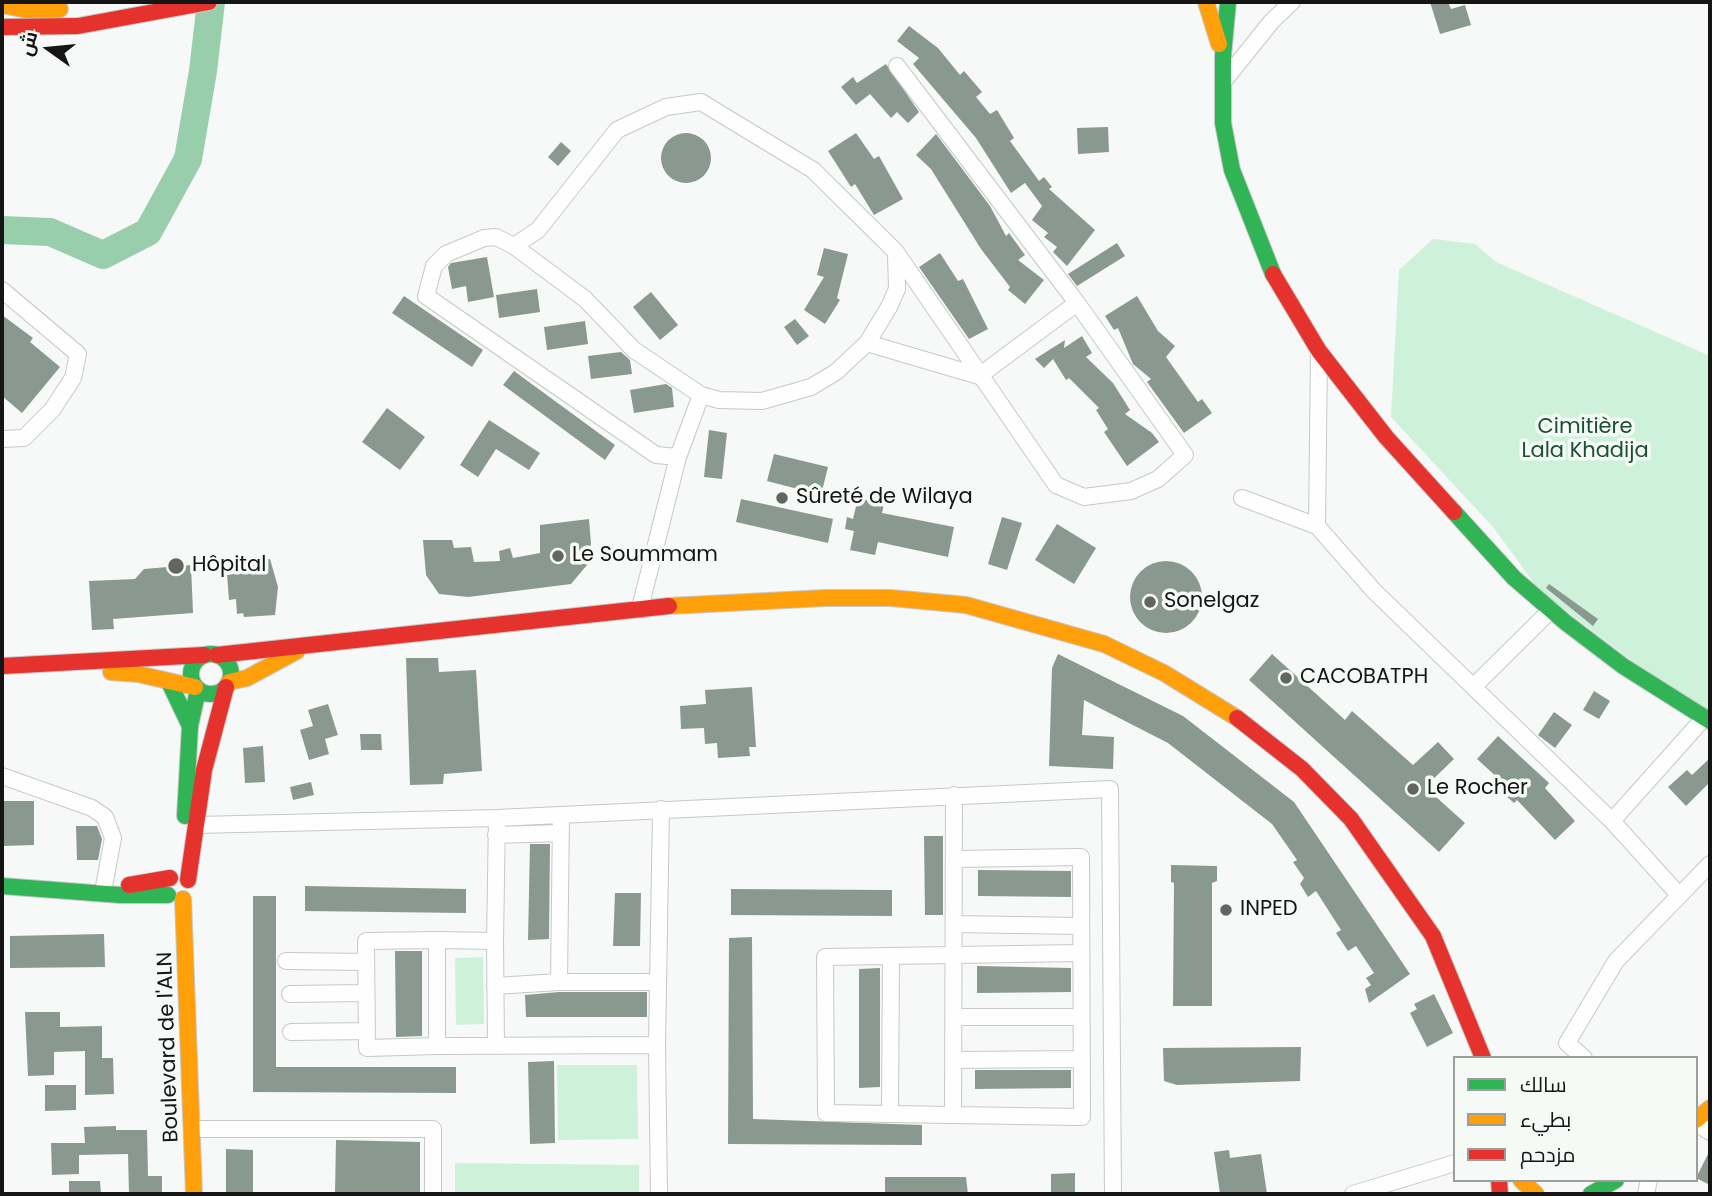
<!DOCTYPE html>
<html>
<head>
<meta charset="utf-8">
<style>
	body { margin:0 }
	#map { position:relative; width:1712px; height:1196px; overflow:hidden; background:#f6f9f7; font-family:Poppins,Cairo,sans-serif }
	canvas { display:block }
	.frame { position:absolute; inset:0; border:4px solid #141514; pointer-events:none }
	.legend { position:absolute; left:1453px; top:1056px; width:245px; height:126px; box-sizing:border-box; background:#f5faf7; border:2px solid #9b9e9c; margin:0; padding:9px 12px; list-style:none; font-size:21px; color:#141514 }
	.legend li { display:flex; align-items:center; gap:14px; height:35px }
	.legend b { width:35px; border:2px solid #9b9e9c }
	.north { position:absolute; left:14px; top:14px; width:70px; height:70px; -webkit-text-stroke:5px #f5faf7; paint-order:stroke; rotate:285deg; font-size:19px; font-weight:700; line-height:28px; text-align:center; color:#141514 }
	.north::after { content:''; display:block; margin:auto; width:24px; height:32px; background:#141514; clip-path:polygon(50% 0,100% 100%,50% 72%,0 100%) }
</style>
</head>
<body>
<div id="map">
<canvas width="1712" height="1196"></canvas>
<div class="frame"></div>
<ul class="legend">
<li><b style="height:9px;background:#30b455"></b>سالك</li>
<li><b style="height:9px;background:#ff9f0a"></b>بطيء</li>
<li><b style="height:9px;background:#e5322d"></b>مزدحم</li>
</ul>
<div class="north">ش</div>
</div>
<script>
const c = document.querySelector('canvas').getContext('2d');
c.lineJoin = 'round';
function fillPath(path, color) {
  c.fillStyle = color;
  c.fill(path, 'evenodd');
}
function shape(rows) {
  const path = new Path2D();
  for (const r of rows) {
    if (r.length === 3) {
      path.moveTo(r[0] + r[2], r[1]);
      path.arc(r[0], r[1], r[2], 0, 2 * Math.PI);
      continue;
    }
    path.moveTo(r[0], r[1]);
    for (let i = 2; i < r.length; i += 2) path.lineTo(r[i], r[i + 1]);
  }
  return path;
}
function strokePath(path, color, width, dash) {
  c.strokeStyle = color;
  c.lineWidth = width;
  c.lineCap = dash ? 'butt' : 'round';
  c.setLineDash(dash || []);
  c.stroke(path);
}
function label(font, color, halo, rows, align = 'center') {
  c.font = font + ' Poppins,sans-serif';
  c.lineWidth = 7;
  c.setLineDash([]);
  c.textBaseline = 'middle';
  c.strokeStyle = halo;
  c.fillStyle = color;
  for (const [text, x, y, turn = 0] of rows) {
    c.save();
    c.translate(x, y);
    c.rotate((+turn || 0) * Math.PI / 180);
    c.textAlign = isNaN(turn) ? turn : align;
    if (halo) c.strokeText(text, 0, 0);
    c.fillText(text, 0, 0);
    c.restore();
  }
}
fillPath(shape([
	[1433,239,1475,244,1496,262,1710,356,1710,713,1688,703,1539,590,1493,527,1391,417,1399,270],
	[483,957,484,1024,456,1025,455,958],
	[557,1065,637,1065,638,1139,558,1140],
	[455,1163,639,1165,639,1194,455,1194]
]), '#cdf2d9');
strokePath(shape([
	[2,230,50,232,103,255,148,232,188,159,203,71,211,2]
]), '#99ceac', 28);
fillPath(shape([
	[1430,2,1448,2,1451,9,1465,5,1471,25,1440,34],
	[909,26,938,48,960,75,964,71,982,92,976,97,990,114,997,110,1014,138,1010,141,1039,181,1044,177,1052,187,1049,189,1095,230,1067,266,1053,252,1057,247,1044,237,1048,233,1032,220,1042,206,1025,183,1011,193,976,138,913,64,919,58,897,41],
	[886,64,919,112,908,123,897,112,891,118,870,94,856,105,841,87,853,77,857,83],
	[1108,127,1109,152,1078,154,1077,128],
	[686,158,25],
	[856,133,874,159,879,156,903,199,874,215,855,184,851,187,828,151],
	[936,134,990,206,1006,236,1009,233,1025,255,1018,260,1044,280,1025,304,1008,290,1010,287,981,249,931,169,916,155],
	[561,142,571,151,558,166,548,157],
	[1117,243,1125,256,1077,286,1068,274],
	[824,248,848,254,837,298,840,300,825,324,804,310,824,277,817,275],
	[940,253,958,281,963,279,988,329,969,339,919,267],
	[487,257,494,297,468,302,466,286,452,289,448,267,451,263],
	[537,289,540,312,499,318,496,295],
	[651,292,678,325,660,340,633,307],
	[404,296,483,350,472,367,392,313],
	[1137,296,1158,331,1175,346,1166,357,1198,402,1202,399,1212,413,1184,433,1147,382,1151,379,1133,364,1118,328,1114,330,1105,316],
	[2,315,33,338,30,342,60,367,22,413,2,396],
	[795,319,809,336,797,345,784,327],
	[585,321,588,344,547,350,544,327],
	[1082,336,1092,353,1086,357,1113,383,1130,410,1125,414,1152,433,1159,442,1127,466,1104,432,1108,429,1096,410,1099,408,1069,378,1066,380,1053,359,1044,368,1035,359,1065,340,1064,348],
	[621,352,630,360,632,374,591,379,588,356],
	[514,371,615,445,605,460,503,385],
	[666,384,672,388,674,407,634,413,630,390],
	[387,408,425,437,400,470,362,442],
	[489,420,540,453,529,470,496,449,478,477,460,465],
	[709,430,727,433,722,479,704,477],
	[774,454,828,467,821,495,767,481],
	[858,498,884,504,882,513,954,527,948,557,878,542,875,555,850,550,854,531,845,529,847,517,853,519],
	[741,499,833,519,828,543,736,522],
	[1002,517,1022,523,1007,570,988,564],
	[589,519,591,544,587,565,571,584,468,597,439,594,426,575,423,540,452,540,454,548,471,547,474,562,500,561,499,551,510,548,513,558,540,553,540,525],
	[1057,524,1096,548,1074,584,1035,560],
	[270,559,278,587,275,615,244,617,243,613,237,614,236,599,229,600,227,575,240,573,239,562],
	[1166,597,36],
	[191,565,193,613,113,619,114,629,92,630,89,581,135,579,144,569],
	[1549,584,1598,619,1593,626,1546,588],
	[1058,654,1183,716,1294,802,1410,974,1369,1003,1365,989,1371,985,1366,978,1374,973,1356,946,1348,951,1336,933,1341,930,1316,891,1308,897,1300,884,1304,878,1293,862,1297,860,1272,824,1168,743,1084,700,1082,735,1114,737,1113,769,1049,766,1052,668],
	[1272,654,1345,720,1352,711,1413,765,1438,742,1454,759,1425,787,1465,823,1439,852,1249,680],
	[406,658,438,658,439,672,476,670,482,771,444,774,443,784,410,785],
	[752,687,756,747,749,747,750,756,718,758,717,743,705,744,704,728,681,729,680,706,706,704,705,690],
	[1594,691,1610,701,1599,719,1583,710],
	[328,704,338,735,325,739,329,754,309,760,300,730,313,726,308,710],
	[1554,712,1572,725,1555,748,1538,735],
	[360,734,381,734,382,750,361,750],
	[1498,736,1549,783,1545,788,1575,821,1555,840,1517,800,1514,803,1495,786,1500,780,1477,759],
	[263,746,265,782,245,783,243,748],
	[1710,758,1710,782,1686,806,1668,787,1687,770,1692,775],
	[311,782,314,795,293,800,290,787],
	[2,801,34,801,34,845,2,846],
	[76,826,97,826,102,839,98,860,77,860],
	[924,836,943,836,943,915,925,915],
	[530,844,550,844,549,939,528,940],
	[1171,865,1217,866,1217,881,1212,883,1212,1006,1173,1006,1174,883,1171,882],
	[978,870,1071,871,1071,897,978,896],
	[305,886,466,889,466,913,305,911],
	[731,889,892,890,892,916,731,915],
	[615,893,641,893,640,946,613,946],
	[253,896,276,896,276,1067,456,1067,456,1093,253,1092],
	[104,934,105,967,10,968,10,936],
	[752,937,753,1119,922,1125,922,1145,728,1144,729,938],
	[395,951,422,951,422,1036,396,1037],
	[977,966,1071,968,1071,992,977,993],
	[880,968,880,1087,859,1088,859,969],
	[559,992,647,992,647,1017,526,1017,525,995],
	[1434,994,1453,1033,1427,1047,1410,1013,1417,1009,1414,1004],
	[25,1012,60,1012,60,1027,102,1026,102,1058,113,1058,114,1094,85,1095,85,1051,54,1052,54,1075,28,1076],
	[1301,1047,1300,1081,1177,1085,1164,1081,1163,1048],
	[554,1061,555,1143,530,1144,528,1062],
	[975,1070,1071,1070,1071,1088,975,1089],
	[45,1085,76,1085,76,1110,45,1111],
	[116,1126,116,1130,147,1130,148,1176,162,1176,162,1194,129,1194,128,1154,79,1155,79,1174,52,1175,51,1143,85,1143,84,1127],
	[336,1140,420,1142,420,1194,335,1194],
	[226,1149,253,1150,253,1192,226,1192],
	[1229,1150,1230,1158,1261,1154,1267,1194,1220,1194,1214,1152],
	[1710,1150,1710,1185,1696,1178],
	[1075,1173,1075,1194,1051,1194,1051,1174],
	[885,1177,966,1177,968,1194,885,1194],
	[69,1181,100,1181,101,1194,69,1194]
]), '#899990');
const street = shape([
	[1223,82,1272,21,1292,2],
	[514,246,585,299,634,350,701,395],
	[2,290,78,354,73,378,52,410,24,438,2,439],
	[867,343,979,376,1077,303],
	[1319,351,1317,526,1374,591,1612,821,1679,895],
	[678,457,656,455,426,296,434,266,446,254,484,238,496,237,514,246,538,230,617,130,666,107,701,102,813,170,896,252,1056,485,1084,497,1131,491,1158,479,1185,455,1077,303,897,66],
	[1242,498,1317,526],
	[640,608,678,457,701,395,719,400,762,401,811,387,836,372,867,343,889,307,897,289,896,255],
	[1473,687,1551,610],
	[2,776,92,808,105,817,113,838,103,892],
	[561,815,559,982,657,982],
	[497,818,495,941,437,940,437,1046,657,1045],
	[1612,821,1704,718],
	[196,825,497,818,1110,789,1113,1194],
	[496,835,561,833],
	[954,859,1081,857,1082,1117,826,1113,825,957,1081,953],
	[954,924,1081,926],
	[495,941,496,1046],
	[286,961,366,962],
	[495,986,559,982],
	[290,994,366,993],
	[954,1017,1081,1017],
	[291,1032,367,1031],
	[437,1046,367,1048,366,941,437,940],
	[1584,1058,1567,1043,1616,961,1710,864],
	[954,1060,1082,1059],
	[890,1113,891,956],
	[953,1114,954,795],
	[192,1129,433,1129,433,1194],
	[1705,1129,1710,1132],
	[659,1194,657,1045,661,809],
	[1353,1194,1455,1163],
	[1646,1194,1649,1180]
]);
const fast = shape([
	[1228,2,1223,56,1223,123,1232,170,1273,274],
	[1454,512,1514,578,1565,622,1623,666,1710,721],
	[211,674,20],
	[169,682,190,726],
	[185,816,190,726,198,690],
	[2,886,120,895,168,895],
	[1591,1194,1616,1180]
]);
const slow = shape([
	[1206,2,1219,44],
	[2,5,27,10,60,9],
	[669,606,826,598,891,598,966,605,1104,644,1164,673,1237,718],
	[111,672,138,674,195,687],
	[229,682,247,678,297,651],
	[183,899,194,1194],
	[1696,1120,1710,1108],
	[1521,1180,1536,1194]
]);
const jam = shape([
	[2,27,78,26,209,2],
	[1273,274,1319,351,1386,437,1454,512],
	[217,655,669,606],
	[2,666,204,655],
	[1237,718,1302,769,1351,819,1433,936,1483,1058],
	[188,880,204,770,226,687],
	[129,885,170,878],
	[1499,1180,1500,1194]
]);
strokePath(street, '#c6c9c7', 18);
strokePath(fast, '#c6c9c7', 18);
strokePath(slow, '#c6c9c7', 18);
strokePath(jam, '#c6c9c7', 18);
strokePath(street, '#fefefe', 16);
strokePath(fast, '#30b455', 16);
strokePath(slow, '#ff9f0a', 16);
strokePath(jam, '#e5322d', 16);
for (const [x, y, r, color] of [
	[782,498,7,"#636563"],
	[558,556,7,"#636563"],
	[176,566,9,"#636563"],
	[1150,602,7,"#636563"],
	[1286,678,7,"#636563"],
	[1413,789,7,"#636563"],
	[1226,910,7,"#636563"]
]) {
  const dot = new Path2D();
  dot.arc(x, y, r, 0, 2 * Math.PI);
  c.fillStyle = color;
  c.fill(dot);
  strokePath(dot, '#f5faf7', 2.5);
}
label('21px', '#195031', '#f5faf7', [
	["Cimitière",1585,428],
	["Lala Khadija",1585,452]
]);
label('21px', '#141514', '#f5faf7', [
	["Sûreté de Wilaya",796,498],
	["Le Soummam",572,556],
	["Hôpital",192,566],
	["Sonelgaz",1164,602],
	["CACOBATPH",1300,678],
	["Le Rocher",1427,789],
	["INPED",1240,910]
], 'left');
label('21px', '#141514', '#f5faf7', [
	["Boulevard de l'ALN",169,1047,-92]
]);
</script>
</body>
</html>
